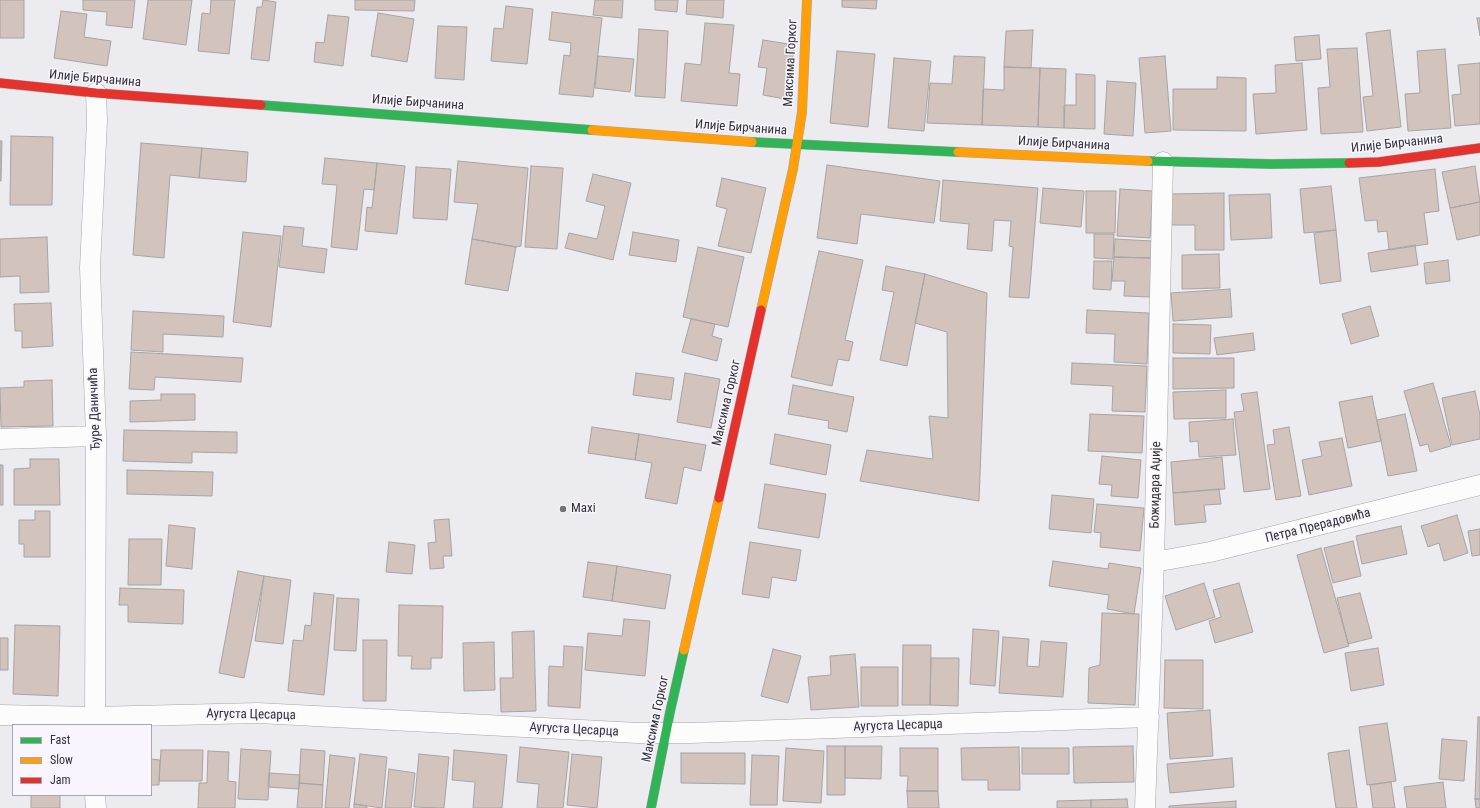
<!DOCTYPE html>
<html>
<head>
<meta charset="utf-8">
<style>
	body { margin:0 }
	#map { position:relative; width:1480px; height:808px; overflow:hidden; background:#ecebf0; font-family:"Roboto Condensed",sans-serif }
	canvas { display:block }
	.legend { position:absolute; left:12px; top:724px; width:140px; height:72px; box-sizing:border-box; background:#f8f5fe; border:1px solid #a9a7ae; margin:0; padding:5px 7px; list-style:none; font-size:12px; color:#323135 }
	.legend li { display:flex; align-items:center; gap:8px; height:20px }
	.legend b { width:20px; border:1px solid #a9a7ae }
</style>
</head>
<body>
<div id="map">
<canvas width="1480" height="808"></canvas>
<ul class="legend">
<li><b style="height:5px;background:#30b455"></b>Fast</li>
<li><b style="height:5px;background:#ff9f0a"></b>Slow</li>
<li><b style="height:5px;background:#e5322d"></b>Jam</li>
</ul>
</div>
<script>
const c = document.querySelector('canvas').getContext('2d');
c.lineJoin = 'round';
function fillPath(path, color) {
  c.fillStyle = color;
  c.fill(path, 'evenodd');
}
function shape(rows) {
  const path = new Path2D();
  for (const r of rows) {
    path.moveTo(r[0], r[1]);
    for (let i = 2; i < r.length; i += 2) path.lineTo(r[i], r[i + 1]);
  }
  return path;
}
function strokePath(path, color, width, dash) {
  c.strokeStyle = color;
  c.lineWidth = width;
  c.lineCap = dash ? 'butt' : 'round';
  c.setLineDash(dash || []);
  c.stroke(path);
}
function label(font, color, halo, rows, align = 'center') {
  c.font = font + ' "Roboto Condensed",sans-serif';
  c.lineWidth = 3;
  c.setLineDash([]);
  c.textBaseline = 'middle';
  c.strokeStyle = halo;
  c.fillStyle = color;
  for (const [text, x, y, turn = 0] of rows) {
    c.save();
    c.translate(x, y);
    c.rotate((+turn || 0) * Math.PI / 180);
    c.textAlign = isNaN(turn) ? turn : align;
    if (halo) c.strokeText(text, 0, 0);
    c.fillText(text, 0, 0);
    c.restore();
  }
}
const building = shape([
	[0,0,24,0,24,38,0,38,0,0],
	[83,0,135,0,132,28,106,25,107,12,83,10,83,0],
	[148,0,192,0,186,45,143,39,148,0],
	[211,0,235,0,229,54,198,51,202,13,210,14,211,0],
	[263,0,276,2,269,61,251,59,257,7,262,7,263,0],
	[355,0,415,0,414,11,355,10,355,0],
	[595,0,623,0,622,18,593,15,595,0],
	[655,0,678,0,677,12,655,10,655,0],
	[687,0,724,0,723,18,686,14,687,0],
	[842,0,877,0,876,9,842,7,842,0],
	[506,6,533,9,527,64,491,61,494,28,503,29,506,6],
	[61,11,87,14,84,37,111,41,107,66,54,58,61,11],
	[552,12,602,18,593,97,559,94,564,55,570,56,571,43,549,40,552,12],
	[378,13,414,19,407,62,371,56,378,13],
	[328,15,349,17,343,66,314,62,316,42,324,43,328,15],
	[1477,18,1480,18,1480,36,1477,18],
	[705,23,734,25,729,73,740,74,737,106,681,101,685,63,701,65,705,23],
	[438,26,467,27,464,80,435,78,438,26],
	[639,29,668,31,665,98,635,96,639,29],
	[1033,30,1031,68,1004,67,1006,31,1033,30],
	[1390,30,1401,127,1367,131,1363,97,1373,96,1366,33,1390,30],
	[1319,35,1321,59,1296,61,1294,37,1319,35],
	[763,40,795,45,785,99,763,95,767,68,758,67,763,40],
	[1357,48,1363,132,1321,134,1318,88,1330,87,1327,49,1357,48],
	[1445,49,1451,128,1408,131,1405,94,1420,93,1417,51,1445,49],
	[837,51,875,54,868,127,830,123,837,51],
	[598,56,634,59,630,92,595,88,598,56],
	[954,56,985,57,982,125,927,123,930,83,952,84,954,56],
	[1165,56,1171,131,1145,133,1139,58,1165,56],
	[894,58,931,61,924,131,888,128,894,58],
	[1302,63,1307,130,1256,134,1253,94,1276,93,1275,65,1302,63],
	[1480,63,1480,124,1455,126,1452,95,1461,94,1458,65,1480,63],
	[1004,67,1040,68,1038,127,982,125,983,89,1004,90,1004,67],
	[1040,68,1066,69,1064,128,1038,127,1040,68],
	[1076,74,1095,75,1095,129,1064,128,1064,105,1076,105,1076,74],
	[1217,77,1246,78,1246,131,1173,130,1173,89,1217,89,1217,77],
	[1107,81,1136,83,1133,136,1104,134,1107,81],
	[11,136,53,137,52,205,10,205,11,136],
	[0,141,2,141,1,181,0,181,0,141],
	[141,143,202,148,199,178,170,175,164,258,133,255,141,143],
	[202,148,248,152,246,182,199,178,202,148],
	[325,158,377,163,374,190,364,189,357,250,331,247,337,185,322,184,325,158],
	[458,161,528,168,521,246,516,247,472,239,478,204,454,202,458,161],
	[377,163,405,166,397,234,365,231,367,207,372,208,377,163],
	[827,165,940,181,934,223,861,214,857,244,817,238,827,165],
	[531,166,563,168,557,249,525,247,531,166],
	[1475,166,1480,202,1450,208,1442,172,1475,166],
	[416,167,451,169,447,220,413,218,416,167],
	[1435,169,1439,211,1424,213,1428,244,1389,250,1387,231,1378,232,1377,220,1365,221,1359,178,1435,169],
	[593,174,631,183,613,260,565,248,569,233,597,239,605,206,586,201,593,174],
	[722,178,766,188,751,253,718,246,727,209,716,206,722,178],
	[943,180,1038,188,1029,298,1009,297,1013,247,1009,246,1011,221,994,220,992,251,967,249,969,224,940,221,943,180],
	[1331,186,1336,230,1304,233,1300,189,1331,186],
	[1043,188,1084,191,1081,227,1040,223,1043,188],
	[1120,189,1153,191,1150,238,1117,236,1120,189],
	[1086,191,1116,191,1115,233,1086,233,1086,191],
	[1224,193,1224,250,1195,250,1195,225,1170,225,1170,194,1224,193],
	[1270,194,1272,238,1231,240,1229,195,1270,194],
	[1480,202,1480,235,1457,240,1450,208,1480,202],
	[284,226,304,228,302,246,327,249,324,273,279,267,284,226],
	[1336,230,1341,281,1320,284,1314,233,1336,230],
	[243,232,281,236,271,327,233,322,243,232],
	[633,232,679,240,676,262,629,255,633,232],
	[1094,234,1114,234,1113,259,1094,258,1094,234],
	[47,237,49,292,20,293,20,276,0,277,0,239,47,237],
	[472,239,516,247,508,291,465,284,472,239],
	[1115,239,1152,241,1151,258,1114,257,1115,239],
	[1415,245,1418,265,1371,272,1368,253,1415,245],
	[698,247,744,257,728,327,683,317,698,247],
	[819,251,863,260,845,340,853,342,849,361,838,359,832,386,791,377,819,251],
	[1219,254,1220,288,1182,289,1182,255,1219,254],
	[1114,257,1151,258,1151,297,1124,296,1125,281,1112,281,1114,257],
	[1448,260,1450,281,1426,284,1424,263,1448,260],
	[1094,261,1112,261,1111,290,1093,289,1094,261],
	[886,266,925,274,907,366,880,360,894,292,882,290,886,266],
	[925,274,987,293,979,501,860,481,867,450,933,459,929,416,948,418,947,332,915,323,925,274],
	[1230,289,1232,317,1173,321,1171,293,1230,289],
	[51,303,53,346,22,348,22,331,15,331,14,304,51,303],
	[1370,306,1379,336,1351,344,1342,314,1370,306],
	[1087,310,1149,313,1147,364,1114,362,1115,334,1086,333,1087,310],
	[133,311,224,316,223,337,163,334,163,352,131,350,133,311],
	[691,319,715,324,712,336,722,339,717,361,682,352,691,319],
	[1173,324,1211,325,1210,354,1173,353,1173,324],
	[1253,333,1255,350,1217,355,1214,338,1253,333],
	[131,352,243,358,241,382,155,377,154,390,129,389,131,352],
	[1173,358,1234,358,1234,388,1173,389,1173,358],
	[1072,363,1147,366,1145,412,1112,411,1113,386,1071,384,1072,363],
	[636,373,674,378,671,400,633,395,636,373],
	[685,373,720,379,711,428,677,422,685,373],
	[52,380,53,426,1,427,0,388,24,387,24,381,52,380],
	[1433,383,1451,446,1430,452,1428,444,1420,446,1404,391,1433,383],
	[793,385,854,397,847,432,828,428,829,421,788,414,793,385],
	[1226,390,1226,418,1174,419,1173,392,1226,390],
	[1475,391,1480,415,1480,439,1452,445,1442,398,1475,391],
	[1257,392,1270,489,1244,492,1234,412,1244,411,1241,394,1257,392],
	[161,394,195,394,195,420,130,422,130,401,161,400,161,394],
	[1372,396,1381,441,1348,448,1339,402,1372,396],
	[1090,414,1144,416,1142,453,1088,451,1090,414],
	[1405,414,1417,471,1388,476,1377,420,1405,414],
	[1233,419,1236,455,1199,457,1198,441,1190,442,1189,422,1233,419],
	[592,427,639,434,635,460,588,453,592,427],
	[1289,427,1301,496,1276,500,1267,445,1275,444,1273,430,1289,427],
	[124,430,237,432,237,453,192,452,192,463,123,461,124,430],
	[639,434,706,445,701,471,684,467,677,504,645,498,652,463,635,460,639,434],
	[775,434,831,445,826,475,770,464,775,434],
	[1342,438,1352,486,1309,495,1302,460,1322,456,1319,442,1342,438],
	[1102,456,1141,460,1138,498,1111,496,1112,485,1099,484,1102,456],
	[1222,457,1225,489,1173,493,1171,462,1222,457],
	[30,459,59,459,60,505,14,505,14,469,30,468,30,459],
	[0,465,3,465,3,505,0,505,0,465],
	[127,470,213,472,212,496,127,494,127,470],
	[765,484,826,494,819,538,758,528,765,484],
	[1219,489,1221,504,1204,505,1206,522,1175,525,1173,493,1219,489],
	[1052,495,1094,499,1091,533,1049,529,1052,495],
	[1097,504,1144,508,1140,551,1100,547,1101,533,1094,532,1097,504],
	[35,511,50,511,50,557,24,557,24,544,19,544,19,520,35,520,35,511],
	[1457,515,1468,553,1444,561,1439,543,1428,547,1421,526,1457,515],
	[449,519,452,556,443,556,444,568,430,569,428,543,436,542,434,520,449,519],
	[169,525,195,528,192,569,166,566,169,525],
	[1401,526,1407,554,1362,564,1356,536,1401,526],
	[1480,529,1480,555,1472,556,1468,531,1480,529],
	[129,539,162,539,161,585,128,585,129,539],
	[1353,541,1361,576,1333,583,1324,548,1353,541],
	[389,542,415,545,412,574,386,572,389,542],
	[750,542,801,550,796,581,772,577,769,598,742,594,750,542],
	[1321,548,1349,646,1324,653,1297,555,1321,548],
	[1053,561,1108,569,1109,563,1141,568,1134,614,1107,609,1109,595,1049,586,1053,561],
	[588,562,617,566,612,601,583,597,588,562],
	[617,566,671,575,665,609,612,601,617,566],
	[238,571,264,576,244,678,219,673,238,571],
	[264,576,291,580,283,644,255,641,264,576],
	[1204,583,1215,617,1176,630,1165,596,1204,583],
	[1239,583,1253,632,1215,643,1209,621,1221,617,1213,590,1239,583],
	[120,588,184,590,183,624,128,622,128,605,119,605,120,588],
	[314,593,334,595,324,695,288,691,293,640,303,641,305,625,311,626,314,593],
	[1360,593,1372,638,1348,644,1337,598,1360,593],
	[337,598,359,599,356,651,334,650,337,598],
	[399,605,443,606,442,658,431,658,431,669,411,669,412,656,398,656,399,605],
	[1102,613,1139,614,1135,705,1088,703,1089,668,1100,665,1102,613],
	[624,619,650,621,645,676,585,670,588,633,622,636,624,619],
	[15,625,60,626,58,696,13,694,15,625],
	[973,629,999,631,995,686,970,684,973,629],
	[534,631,536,711,501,712,500,678,513,678,512,632,534,631],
	[1003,637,1029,639,1027,666,1039,667,1041,641,1067,643,1063,697,999,693,1003,637],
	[0,638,8,638,8,670,0,670,0,638],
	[363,640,387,640,386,701,363,701,363,640],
	[494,642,495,690,464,691,463,643,494,642],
	[903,645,931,645,930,705,902,705,903,645],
	[564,646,583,647,580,708,548,706,549,666,563,667,564,646],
	[1378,648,1384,685,1351,691,1345,653,1378,648],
	[773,649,801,656,788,703,761,696,773,649],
	[855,654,859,707,811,710,808,677,831,675,830,656,855,654],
	[931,658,959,658,958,706,930,705,931,658],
	[1165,660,1203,660,1203,709,1164,708,1165,660],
	[861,667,898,667,898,706,861,706,861,667],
	[1210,710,1213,756,1170,759,1167,713,1210,710],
	[1478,717,1480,717,1480,799,1475,799,1478,717],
	[1387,723,1396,781,1367,785,1359,727,1387,723],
	[1442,739,1467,741,1464,781,1439,779,1442,739],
	[827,746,845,746,845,795,827,795,827,746],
	[845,746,882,746,881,779,845,778,845,746],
	[1133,746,1134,782,1074,783,1073,747,1133,746],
	[520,747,569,752,563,808,537,808,539,784,517,782,520,747],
	[1019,747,1020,790,988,790,988,780,962,780,961,748,1019,747],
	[786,748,824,751,821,803,783,801,786,748],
	[900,748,938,748,938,791,907,791,908,776,900,776,900,748],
	[1022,748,1069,748,1069,774,1022,774,1022,748],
	[241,749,271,751,268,800,238,799,241,749],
	[301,749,325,751,323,785,299,783,301,749],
	[161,750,203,750,202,781,159,781,161,750],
	[454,750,507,755,502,808,473,808,475,782,452,780,454,750],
	[1349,750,1357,808,1336,808,1328,753,1349,750],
	[208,751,229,752,228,781,236,782,235,808,198,808,199,783,207,783,208,751],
	[681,753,745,753,745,784,681,783,681,753],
	[360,754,387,757,382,808,354,804,360,754],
	[419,754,449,757,444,808,414,807,419,754],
	[572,754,602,757,597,808,567,805,572,754],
	[330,755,355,758,349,808,325,808,330,755],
	[752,755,779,756,777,805,750,805,752,755],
	[1232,758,1234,787,1170,793,1167,764,1232,758],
	[151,759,160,760,159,785,151,785,151,759],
	[389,769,415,773,411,808,385,808,389,769],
	[269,773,300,775,299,789,268,787,269,773],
	[1391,782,1395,808,1373,808,1370,785,1391,782],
	[1443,782,1446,808,1407,808,1404,787,1443,782],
	[299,783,323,785,322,808,297,808,299,783],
	[907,791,938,791,939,808,908,808,907,791],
	[31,795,60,795,60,808,31,808,31,795],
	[1127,799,1128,808,1091,808,1091,800,1127,799],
	[1475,799,1480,799,1480,808,1476,808,1475,799],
	[1091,800,1091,808,1057,808,1057,801,1091,800],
	[1236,801,1236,808,1169,808,1169,806,1236,801],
	[354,804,367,806,367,808,354,808,354,804]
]);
fillPath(building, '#d2c3bd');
strokePath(building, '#a6a4a5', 1);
const street = shape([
	[0,439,96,436],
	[1154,562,1210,552,1480,485],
	[0,715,94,717,258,713,638,733,691,733,1149,717],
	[95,725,96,436,90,268,97,121,96,93],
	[95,795,96,808],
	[1145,808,1154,562,1163,162]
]);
const fast = shape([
	[261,105,592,130],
	[752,142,958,152],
	[1148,161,1271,164,1349,163],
	[651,808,670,712,684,650]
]);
const slow = shape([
	[592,130,752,142],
	[958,152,1148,161],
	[761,310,793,169,802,112,807,0],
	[684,650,719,498]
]);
const jam = shape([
	[0,83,96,93,261,105],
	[1349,163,1379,162,1480,148],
	[719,498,761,310]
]);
strokePath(street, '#a6a5a9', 21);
strokePath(fast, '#a6a5a9', 10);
strokePath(slow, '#a6a5a9', 10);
strokePath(jam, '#a6a5a9', 10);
strokePath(street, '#fcfcfd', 20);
strokePath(fast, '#30b455', 9);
strokePath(slow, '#ff9f0a', 9);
strokePath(jam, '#e5322d', 9);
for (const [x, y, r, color] of [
	[563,509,4,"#737276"]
]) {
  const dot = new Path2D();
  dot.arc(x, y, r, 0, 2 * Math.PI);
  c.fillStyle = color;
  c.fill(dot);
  strokePath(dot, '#f8f5fe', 1.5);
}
label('13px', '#323135', '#f8f5fe', [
	["Максима Горког",791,63,-87],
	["Илије Бирчанина",95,79,5],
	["Илије Бирчанина",418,103,4],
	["Илије Бирчанина",741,128,4],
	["Илије Бирчанина",1064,144,3],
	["Илије Бирчанина",1397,144,-6],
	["Максима Горког",727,403,-77],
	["Ђуре Даничића",95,409,-92],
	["Божидара Аџије",1156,485,-89],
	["Петра Прерадовића",1318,526,-14],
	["Аугуста Цесарца",251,715,1],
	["Максима Горког",656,719,-78],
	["Аугуста Цесарца",898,726,-2],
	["Аугуста Цесарца",574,730,3]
]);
label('13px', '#323135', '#f8f5fe', [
	["Maxi",571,509]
], 'left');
</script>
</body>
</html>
